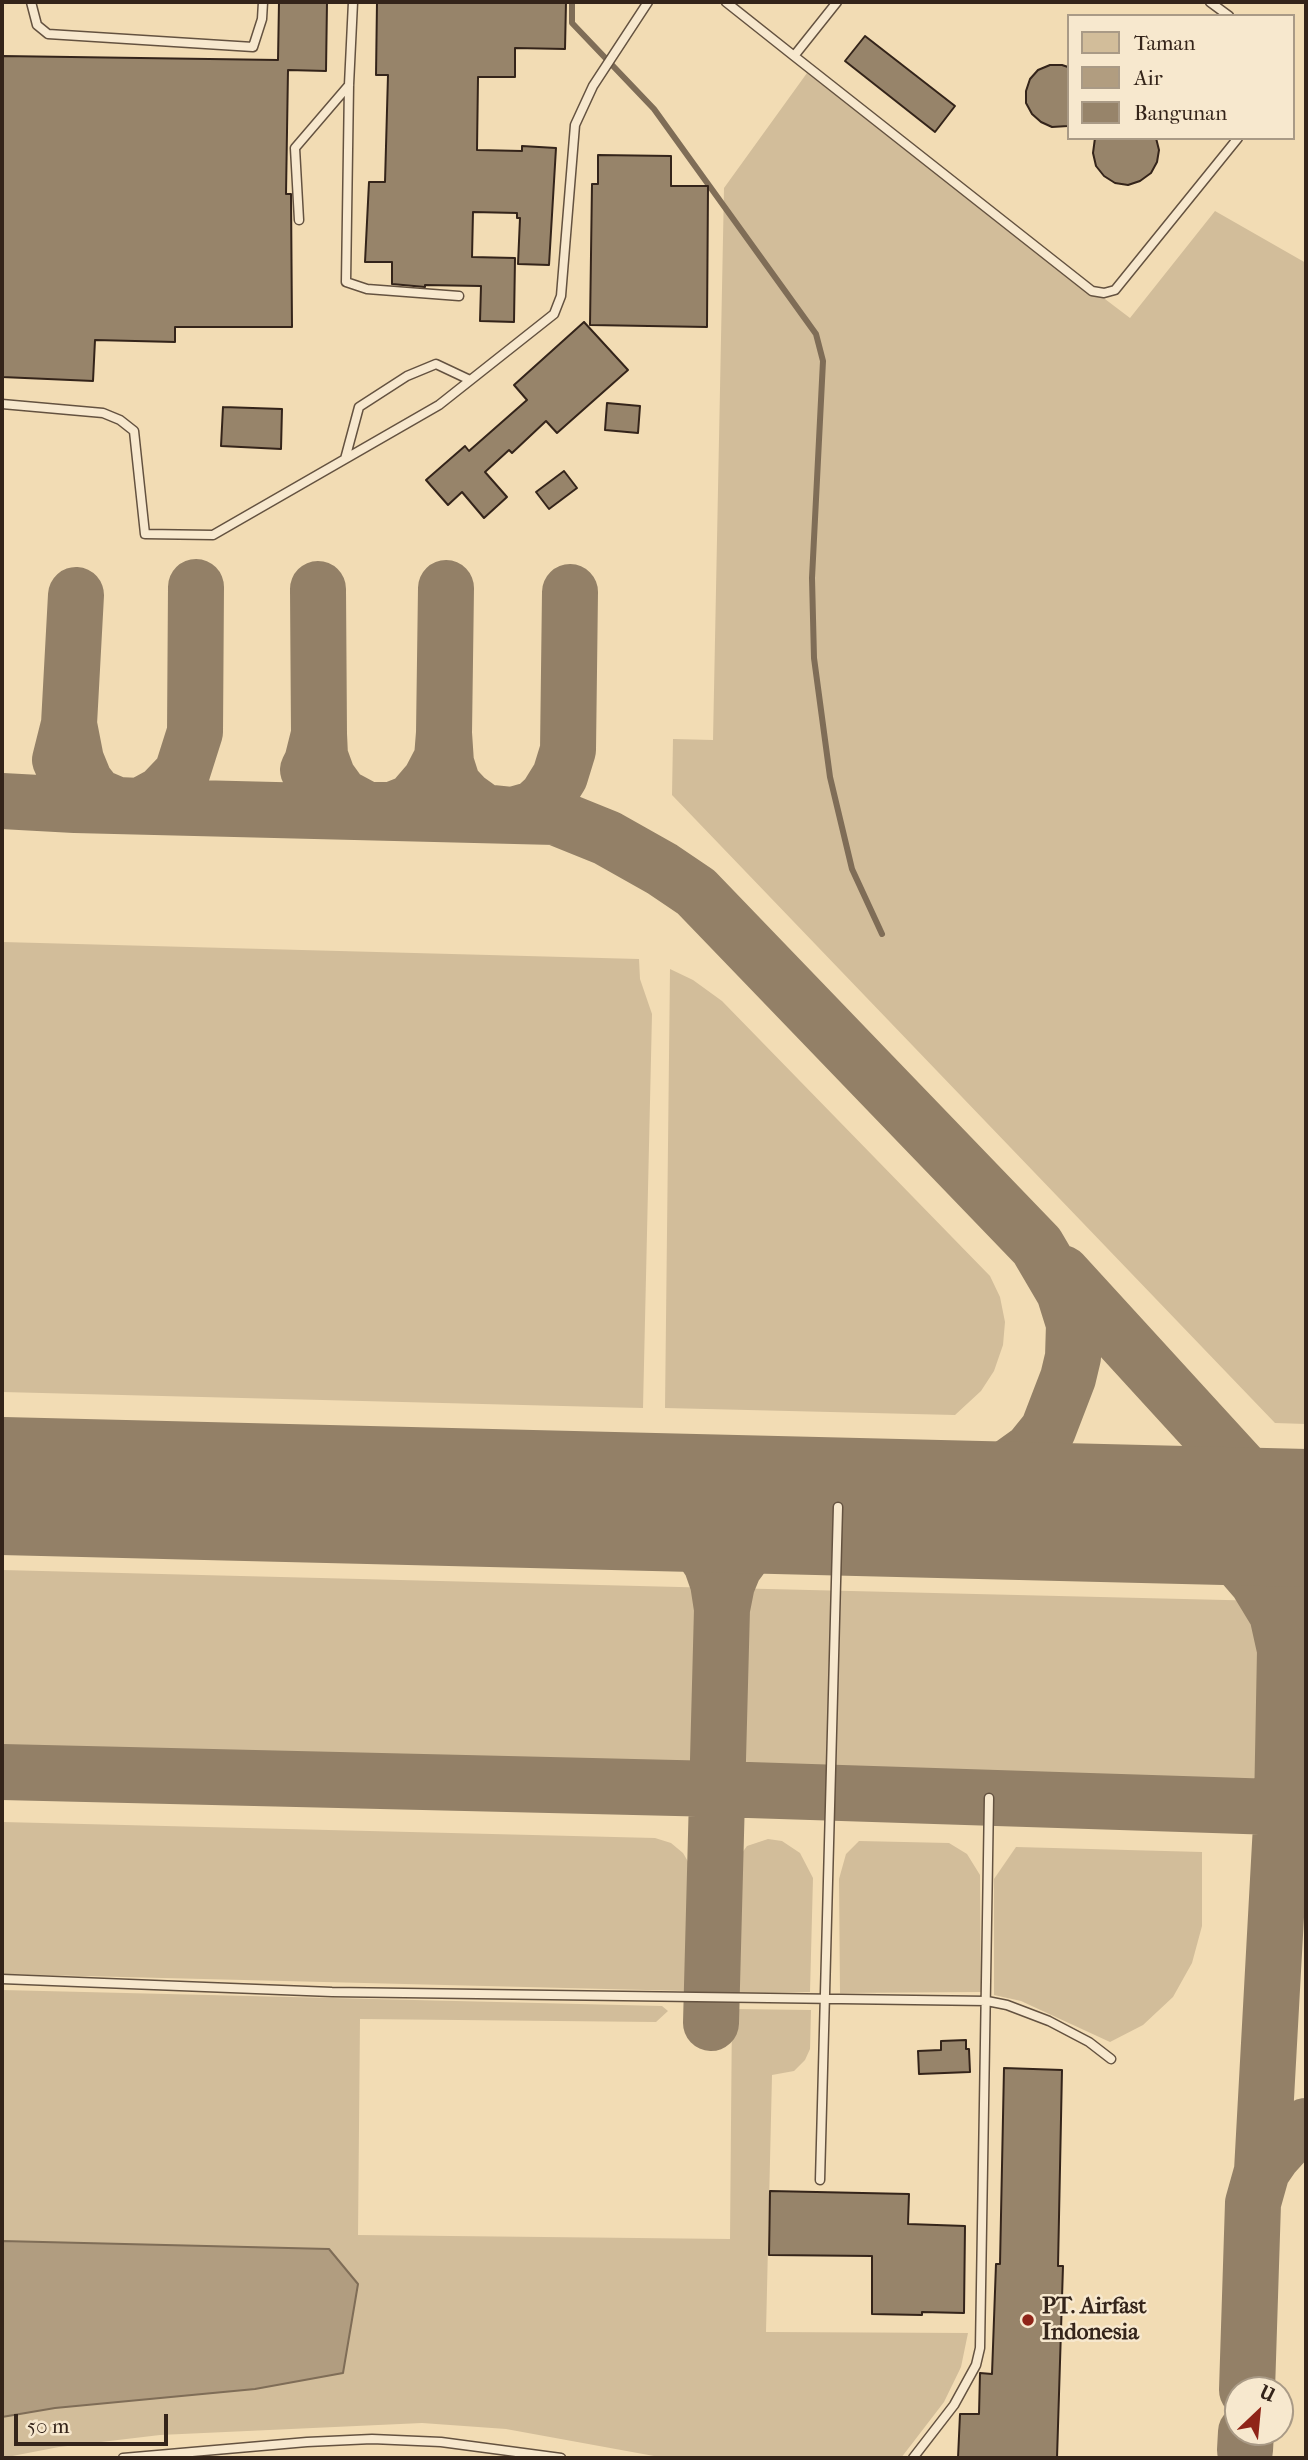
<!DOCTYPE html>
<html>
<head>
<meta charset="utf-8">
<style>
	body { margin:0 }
	#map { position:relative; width:1308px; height:2460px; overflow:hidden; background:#f2dcb4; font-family:"IM FELL French Canon",serif }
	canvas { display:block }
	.frame { position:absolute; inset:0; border:4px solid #34241a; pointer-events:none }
	.legend { position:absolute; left:1067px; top:14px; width:228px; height:126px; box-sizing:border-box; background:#f7e8ce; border:2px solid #a99a86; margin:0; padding:9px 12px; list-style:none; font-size:21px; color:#34241a }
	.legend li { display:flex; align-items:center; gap:14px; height:35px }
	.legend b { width:35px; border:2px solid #a99a86 }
	.north { position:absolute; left:1224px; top:2376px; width:70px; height:70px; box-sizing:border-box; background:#f7e8ce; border:2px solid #a99a86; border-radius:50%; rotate:26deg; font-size:19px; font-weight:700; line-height:28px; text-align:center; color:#34241a }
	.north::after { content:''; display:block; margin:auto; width:24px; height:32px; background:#8f2418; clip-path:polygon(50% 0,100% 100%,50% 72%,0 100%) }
	.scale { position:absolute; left:14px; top:2414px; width:154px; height:32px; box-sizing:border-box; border:4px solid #34241a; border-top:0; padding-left:9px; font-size:21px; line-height:24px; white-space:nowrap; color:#34241a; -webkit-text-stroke:5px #f7e8ce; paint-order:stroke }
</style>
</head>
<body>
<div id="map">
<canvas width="1308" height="2460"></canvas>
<div class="frame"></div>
<ul class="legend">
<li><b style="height:19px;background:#d2bd9a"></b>Taman</li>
<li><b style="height:19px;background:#b19d80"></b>Air</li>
<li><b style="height:19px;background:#97846a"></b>Bangunan</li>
</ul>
<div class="north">U</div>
<div class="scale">50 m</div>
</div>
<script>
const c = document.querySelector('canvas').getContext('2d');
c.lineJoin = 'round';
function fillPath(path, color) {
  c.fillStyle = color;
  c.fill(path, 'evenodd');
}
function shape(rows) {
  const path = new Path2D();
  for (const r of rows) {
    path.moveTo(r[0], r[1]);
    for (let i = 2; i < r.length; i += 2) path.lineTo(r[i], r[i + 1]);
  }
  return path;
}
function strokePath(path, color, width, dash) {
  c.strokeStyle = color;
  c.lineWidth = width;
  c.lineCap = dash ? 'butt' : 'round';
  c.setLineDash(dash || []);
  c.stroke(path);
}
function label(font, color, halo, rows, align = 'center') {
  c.font = font + ' "IM FELL French Canon",serif';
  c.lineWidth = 5;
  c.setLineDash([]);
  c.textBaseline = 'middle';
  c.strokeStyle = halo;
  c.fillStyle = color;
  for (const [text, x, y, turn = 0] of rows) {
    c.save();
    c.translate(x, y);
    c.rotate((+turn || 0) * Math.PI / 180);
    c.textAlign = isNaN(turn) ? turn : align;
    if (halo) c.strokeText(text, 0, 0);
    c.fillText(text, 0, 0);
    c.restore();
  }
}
fillPath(shape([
	[807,73,1130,318,1215,211,1306,263,1306,1424,1275,1423,672,795,673,739,713,740,724,188],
	[2,942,639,959,640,979,652,1014,643,1408,2,1392],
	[670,969,693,980,722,1001,990,1276,1000,1297,1005,1322,1003,1345,994,1371,981,1391,955,1415,665,1408],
	[2,1570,719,1588,722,1606,726,1588,1267,1601,1277,1614,1285,1649,1294,1617,1302,1602,1306,1602,1306,1808,718,1789,2,1772],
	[2,1822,655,1838,671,1843,683,1853,690,1865,687,1991,2,1974],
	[768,1839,782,1841,800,1853,813,1878,810,1992,739,1993,739,1857,747,1846],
	[859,1841,949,1843,967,1854,980,1875,981,1992,840,1993,839,1879,846,1854],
	[1016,1847,1202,1852,1202,1926,1192,1963,1173,1997,1143,2025,1110,2042,1021,2001,994,1995,994,1879],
	[2,1990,662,2006,668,2011,656,2022,360,2019,358,2235,730,2239,732,2009,811,2010,810,2049,805,2060,794,2071,772,2075,766,2332,968,2333,961,2367,944,2402,901,2458,665,2458,506,2429,422,2423,160,2435,59,2447,2,2458]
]), '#d2bd9a');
const water = shape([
	[2,2241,329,2249,358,2284,343,2373,255,2389,55,2408,2,2417,2,2241]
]);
fillPath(water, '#b19d80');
strokePath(water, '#7f6d57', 2);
strokePath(shape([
	[572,2,572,23,654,109,816,334,823,361,812,578,814,658,830,777,852,869,882,934]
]), '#7f6d57', 6);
strokePath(shape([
	[69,724,76,760,85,782,96,796,117,805,140,806,162,794,182,773,195,732,196,587],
	[444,733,446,763,453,785,466,799,484,812,513,815,534,809,547,797,560,776,568,750,570,592],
	[319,734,320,756,328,778,341,796,367,810,392,810,412,802,430,781,442,758,444,733,446,588],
	[60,760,69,724,76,595],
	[308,770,312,762,319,734,318,589],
	[2,801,75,805,555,817,607,838,662,869,696,892,1037,1246,1064,1292,1074,1324,1073,1357,1068,1378,1048,1430,1031,1451,985,1484,965,1493,888,1508],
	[1062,1273,1245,1473,1263,1490,1306,1509],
	[2,1485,5,1486],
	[640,1502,682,1525,697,1542,711,1563,718,1583,722,1609,727,1584,734,1567,756,1537,784,1517,822,1506],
	[1149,1514,1182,1525,1211,1538,1238,1559,1257,1581,1277,1614,1285,1650,1294,1617,1306,1594],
	[2,1772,718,1789,1306,1808],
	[711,2023,722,1609],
	[1262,2171,1282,1807,1285,1650],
	[1247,2390,1253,2203,1262,2171,1273,2155,1291,2135,1306,2126],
	[1245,2450,1246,2432]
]), '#938067', 56);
strokePath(shape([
	[2,1486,1306,1518]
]), '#938067', 138);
const building = shape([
	[279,2,327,2,326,71,288,70,286,194,291,194,292,327,175,327,175,342,95,340,93,381,2,377,2,56,278,60,279,2],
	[377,2,566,2,565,49,515,48,515,77,478,77,477,150,522,151,522,146,556,148,549,265,518,264,520,218,517,218,517,213,473,212,472,257,515,258,514,322,480,321,481,286,425,285,425,287,392,284,392,262,365,262,369,182,385,182,388,75,376,75,377,2],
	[865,36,955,106,935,132,845,61,865,36],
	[1050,65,1062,65,1068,67,1068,126,1052,127,1041,122,1032,114,1026,103,1026,91,1030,79,1038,70,1050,65],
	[1095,138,1156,138,1159,150,1157,162,1151,173,1140,181,1128,185,1115,183,1104,176,1096,166,1093,153,1095,138],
	[598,155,671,156,671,186,708,186,707,327,590,325,592,184,598,184,598,155],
	[584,322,628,370,557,433,546,421,512,453,509,450,485,472,507,497,484,518,462,492,448,505,426,480,465,446,469,451,527,400,514,385,584,322],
	[607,403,640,406,638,433,605,430,607,403],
	[223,407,282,409,281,449,221,446,223,407],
	[564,471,577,488,549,509,536,492,564,471],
	[966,2040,966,2049,969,2049,970,2072,919,2074,918,2051,941,2050,941,2041,966,2040],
	[1004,2068,1062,2070,1058,2266,1063,2266,1057,2458,958,2458,960,2414,979,2414,980,2373,992,2374,996,2264,1000,2264,1004,2068],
	[770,2191,909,2194,908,2224,965,2226,964,2313,922,2312,922,2315,872,2314,872,2256,769,2255,770,2191]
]);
fillPath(building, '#97846a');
strokePath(building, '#34241a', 2);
const service = shape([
	[31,2,37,25,48,34,253,47,262,19,263,2],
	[353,2,349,85,346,282,367,289,459,296],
	[726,2,794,56,837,2],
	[1210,2,1229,16],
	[794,56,1092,291,1104,293,1115,290,1238,138],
	[299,220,295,148,349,85],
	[2,404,103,413,120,420,134,431,145,534,213,535,439,405,554,314,561,296,575,125,593,86,648,2],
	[345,459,359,407,407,376,436,364,470,380],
	[2,1979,332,1992,987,2001,1007,2005,1049,2021,1089,2042,1111,2059],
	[820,2180,838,1507],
	[123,2458,307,2442,372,2439,441,2442,561,2458],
	[913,2458,954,2405,976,2365,980,2348,989,1798]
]);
strokePath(service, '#645240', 11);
strokePath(service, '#f7e8ce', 8);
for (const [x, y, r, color] of [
	[1028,2320,7,"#8f2418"]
]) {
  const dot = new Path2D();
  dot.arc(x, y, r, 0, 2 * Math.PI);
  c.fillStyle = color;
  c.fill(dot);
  strokePath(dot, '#f7e8ce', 2.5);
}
label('bold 23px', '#34241a', '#f7e8ce', [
	["PT. Airfast",1042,2307],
	["Indonesia",1042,2333]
], 'left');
</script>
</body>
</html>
